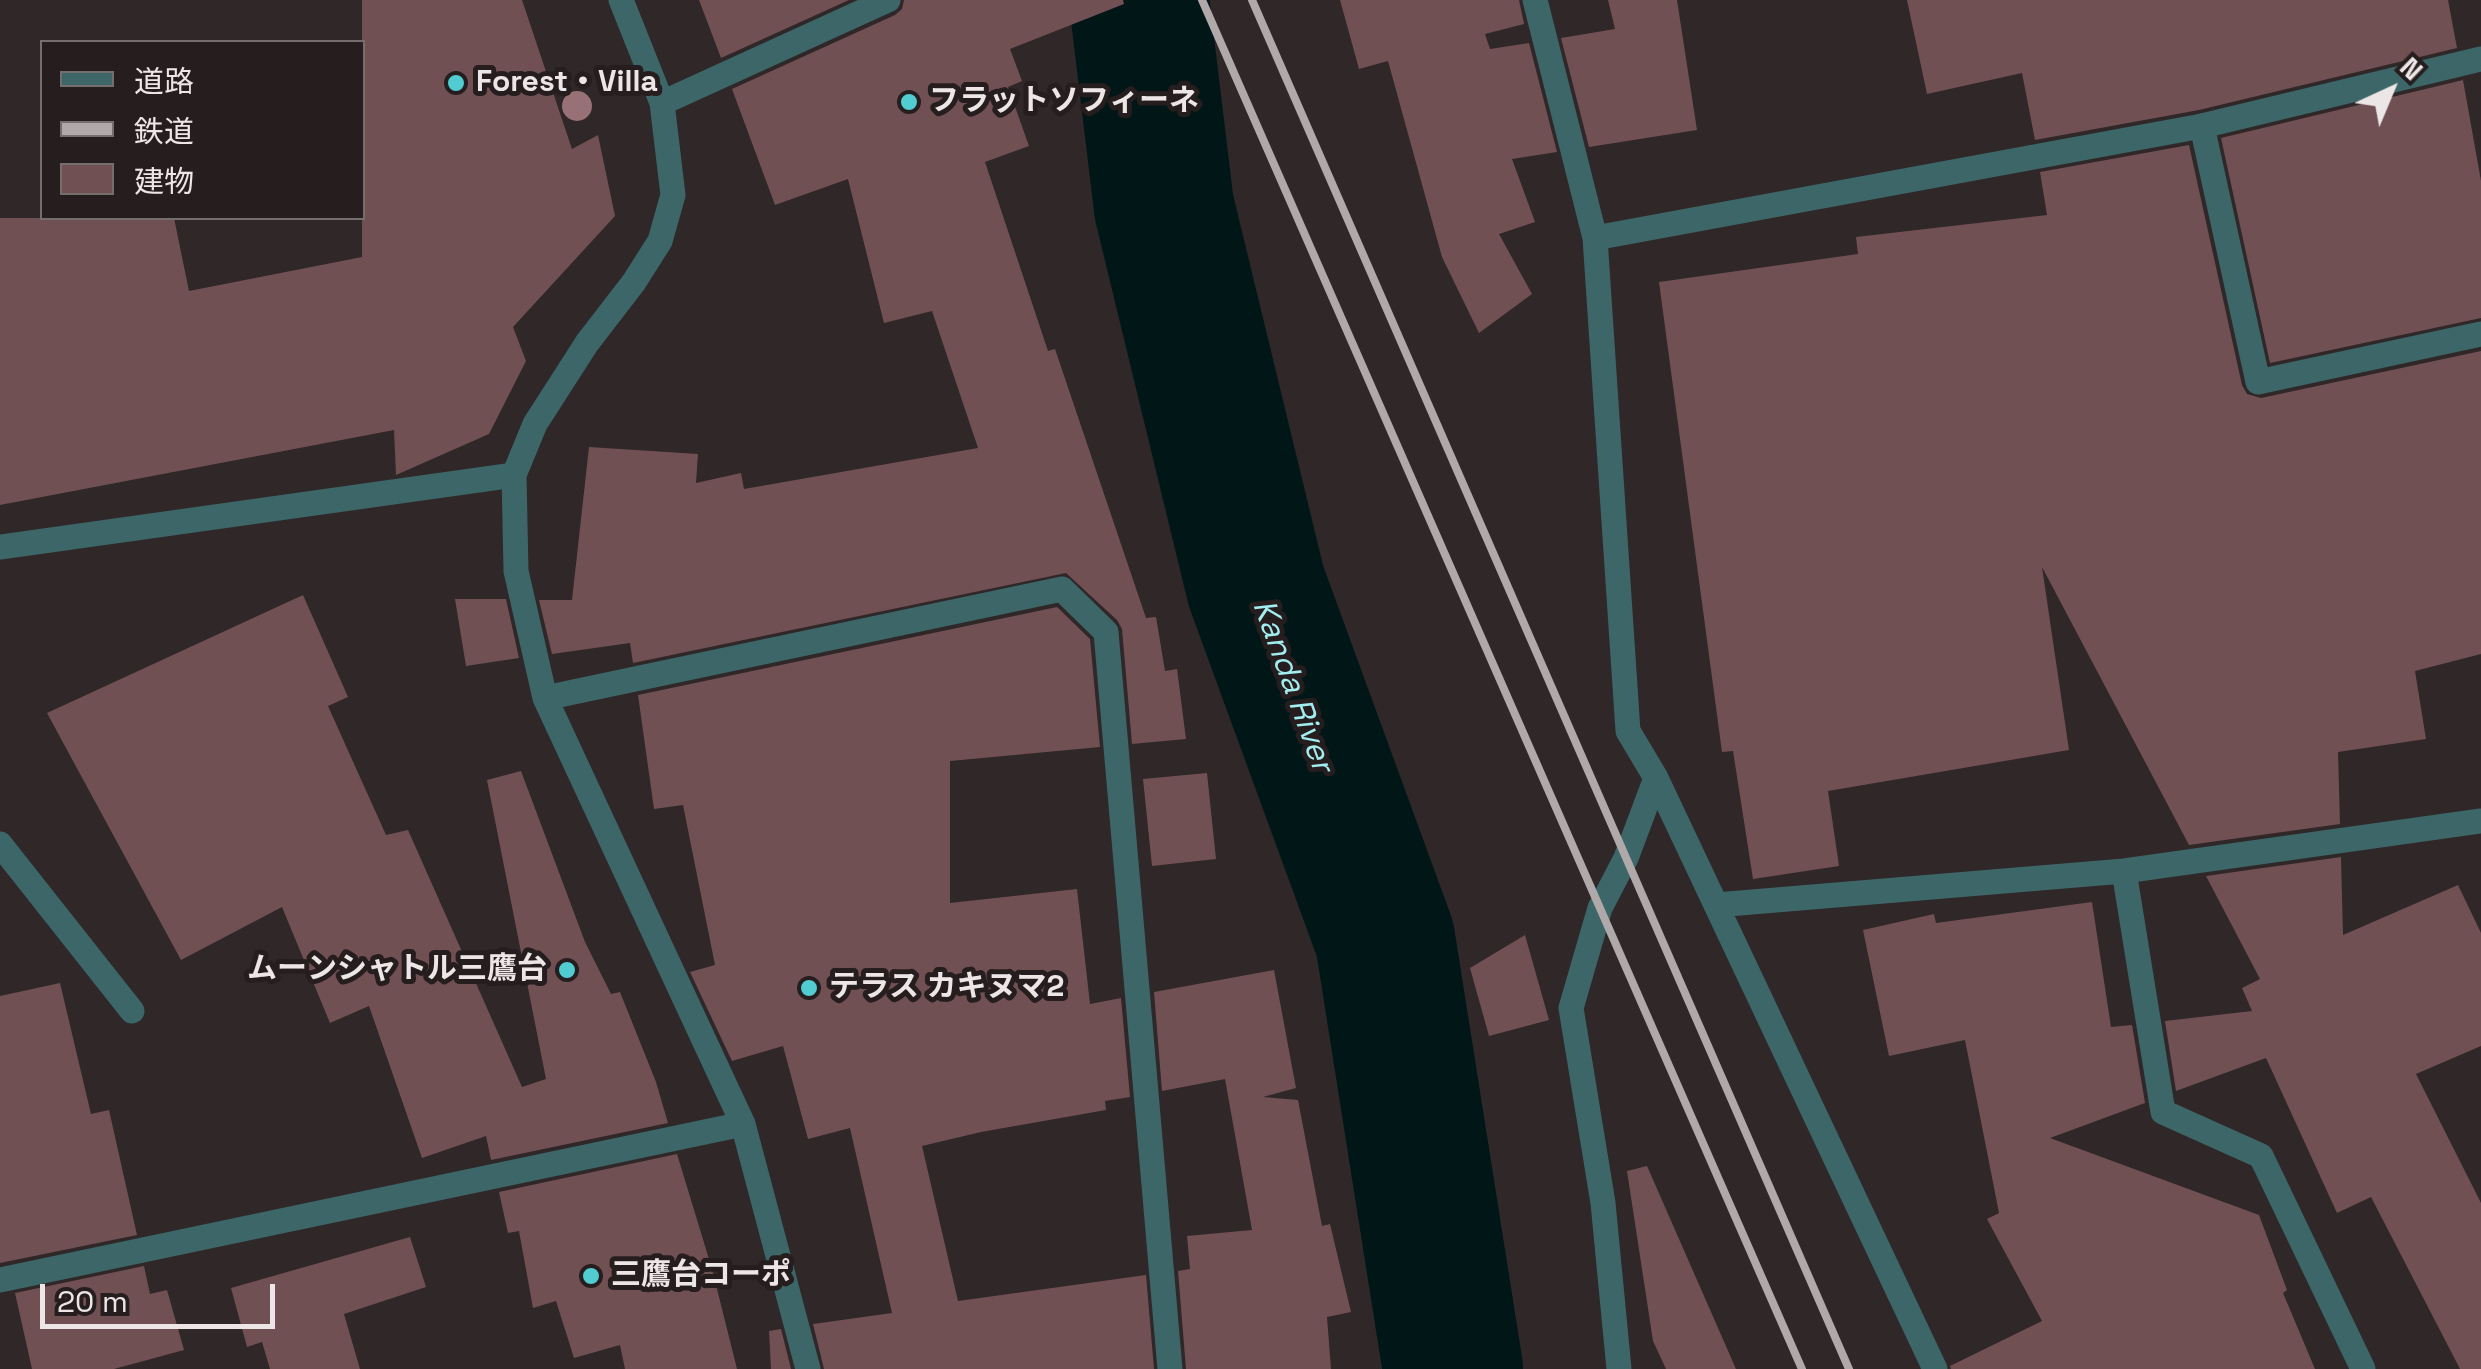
<!DOCTYPE html>
<html>
<head>
<meta charset="utf-8">
<style>
	body { margin:0 }
	#map { position:relative; width:2481px; height:1369px; overflow:hidden; background:#2f2728; font-family:"Space Grotesk","Noto Sans JP",sans-serif }
	canvas { display:block }
	.legend { position:absolute; left:40px; top:40px; width:325px; height:180px; box-sizing:border-box; background:#251d1e; border:2px solid #756d6e; margin:0; padding:12px 18px; list-style:none; font-size:30px; color:#ece6e7 }
	.legend li { display:flex; align-items:center; gap:20px; height:50px }
	.legend b { width:50px; border:2px solid #756d6e }
	.north { position:absolute; left:2341px; top:40px; width:100px; height:100px; -webkit-text-stroke:8px #251d1e; paint-order:stroke; rotate:44deg; font-size:28px; font-weight:700; line-height:40px; text-align:center; color:#ece6e7 }
	.north::after { content:''; display:block; margin:auto; width:35px; height:45px; background:#ece6e7; clip-path:polygon(50% 0,100% 100%,50% 72%,0 100%) }
	.scale { position:absolute; left:40px; top:1284px; width:235px; height:45px; box-sizing:border-box; border:5px solid #ece6e7; border-top:0; padding-left:12px; font-size:30px; line-height:35px; white-space:nowrap; color:#ece6e7; -webkit-text-stroke:8px #251d1e; paint-order:stroke }
</style>
</head>
<body>
<div id="map">
<canvas width="2481" height="1369"></canvas>
<ul class="legend">
<li><b style="height:12px;background:#3c6667"></b>道路</li>
<li><b style="height:12px;background:#b0a9aa"></b>鉄道</li>
<li><b style="height:28px;background:#715054"></b>建物</li>
</ul>
<div class="north">N</div>
<div class="scale">20 m</div>
</div>
<script>
const c = document.querySelector('canvas').getContext('2d');
c.lineJoin = 'round';
function shape(rows) {
  const path = new Path2D();
  for (const r of rows) {
    path.moveTo(r[0], r[1]);
    for (let i = 2; i < r.length; i += 2) path.lineTo(r[i], r[i + 1]);
  }
  return path;
}
function strokePath(path, color, width, dash) {
  c.strokeStyle = color;
  c.lineWidth = width;
  c.lineCap = dash ? 'butt' : 'round';
  c.setLineDash(dash || []);
  c.stroke(path);
}
function fillPath(path, color) {
  c.fillStyle = color;
  c.fill(path, 'evenodd');
}
function label(font, color, halo, rows, align = 'center') {
  c.font = font + ' "Space Grotesk","Noto Sans JP",sans-serif';
  c.lineWidth = 10;
  c.setLineDash([]);
  c.textBaseline = 'middle';
  c.strokeStyle = halo;
  c.fillStyle = color;
  for (const [text, x, y, turn = 0] of rows) {
    c.save();
    c.translate(x, y);
    c.rotate((+turn || 0) * Math.PI / 180);
    c.textAlign = isNaN(turn) ? turn : align;
    if (halo) c.strokeText(text, 0, 0);
    c.fillText(text, 0, 0);
    c.restore();
  }
}
strokePath(shape([
	[1139,0,1164,207,1256,586,1385,939,1453,1369]
]), '#001617', 140);
fillPath(shape([
	[362,0,522,0,572,149,598,135,615,216,513,327,526,361,489,434,396,475,394,430,0,505,0,218,174,218,189,291,362,257],
	[699,0,849,0,721,58],
	[904,0,1123,0,1124,4,1010,49,1022,81,1008,87,1029,146,985,162,1048,351,1055,349,1146,618,1156,617,1165,671,1177,669,1186,739,1132,744,1122,629,1117,620,1066,573,633,663,630,643,552,654,539,600,572,600,589,447,698,454,696,483,741,473,744,489,978,448,932,311,884,323,848,179,775,205,732,89,895,15,902,9],
	[1340,0,1519,0,1524,24,1485,34,1490,49,1529,43,1557,152,1512,159,1535,222,1499,234,1532,294,1479,333,1442,257,1388,61,1359,69],
	[1608,0,1677,0,1697,130,1589,147,1561,38,1615,29],
	[1907,0,2448,0,2457,48,2199,110,2035,140,2022,73,1927,94],
	[2463,80,2481,181,2481,318,2270,363,2221,138],
	[2189,145,2242,385,2247,394,2261,398,2481,351,2481,654,2415,671,2426,739,2338,752,2340,824,2189,845,2042,567,2069,750,1828,791,1839,866,1753,879,1733,751,1722,752,1659,282,1858,254,1856,237,2047,215,2040,172],
	[303,595,348,697,328,706,386,835,408,830,522,1087,546,1079,487,780,521,771,585,942,611,994,620,992,656,1082,668,1123,491,1160,486,1136,422,1158,369,1006,330,1023,282,907,181,960,47,713],
	[455,599,506,599,519,658,466,666],
	[1057,607,1090,639,1100,747,950,761,950,903,1077,889,1090,1004,1121,998,1130,1097,1105,1101,1106,1110,981,1132,922,1146,958,1301,1146,1275,1154,1369,824,1369,813,1324,892,1313,850,1128,808,1139,783,1046,732,1061,690,972,715,965,683,805,654,809,638,695],
	[1207,773,1216,859,1152,866,1143,779],
	[2341,857,2343,935,2458,885,2481,933,2481,1046,2416,1074,2481,1203,2481,1369,2460,1369,2371,1197,2337,1213,2266,1058,2176,1091,2165,1021,2252,1011,2242,988,2260,979,2206,876],
	[2092,902,2111,1027,2132,1025,2145,1103,2050,1138,2259,1215,2287,1290,2283,1293,2315,1369,1951,1369,1950,1366,2042,1321,1987,1219,1999,1213,1965,1040,1889,1056,1863,930,1934,914,1936,923],
	[1525,935,1549,1020,1489,1036,1470,968],
	[1274,970,1296,1088,1263,1097,1298,1100,1322,1226,1330,1224,1351,1312,1327,1317,1331,1369,1186,1369,1178,1271,1190,1269,1187,1236,1252,1230,1225,1079,1162,1091,1154,992],
	[60,983,91,1114,109,1110,137,1235,0,1263,0,996],
	[677,1154,712,1269,737,1369,625,1369,620,1345,574,1358,556,1301,533,1308,519,1231,508,1233,499,1192],
	[1647,1166,1736,1369,1666,1369,1653,1341,1627,1171],
	[410,1237,426,1287,344,1314,360,1369,270,1369,262,1342,247,1347,231,1288],
	[144,1266,150,1294,167,1290,184,1350,114,1369,32,1369,15,1293],
	[781,1329,791,1369,771,1369,769,1331]
]), '#715054');
strokePath(shape([
	[2202,126,2258,382,2481,334],
	[0,844,132,1011]
]), '#3c6667', 25);
strokePath(shape([
	[621,0,662,103,673,195,660,241,634,282,587,343,535,424,514,475,516,571,545,698,743,1124,808,1369],
	[1535,0,1595,238,1628,731,1656,778,1935,1369],
	[662,103,888,0],
	[1595,238,2202,126,2481,59],
	[0,547,514,475],
	[545,698,1062,589,1106,632,1170,1369],
	[2124,871,2163,1112,2261,1156,2363,1369],
	[1716,905,2124,871,2481,821],
	[0,1280,743,1124],
	[1619,1369,1603,1203,1571,1008,1600,908,1626,858,1656,778]
]), '#3c6667', 25);
strokePath(shape([
	[1202,0,1802,1369],
	[1252,0,1849,1369]
]), '#b0a9aa', 8);
c.fillStyle = '#987176';
for (const [x, y] of [
	[577,106]
]) {
  c.beginPath();
  c.arc(x, y, 15, 0, 2 * Math.PI);
  c.fill();
}
for (const [x, y, r, color] of [
	[456,83,10,"#51ccd1"],
	[909,102,10,"#51ccd1"],
	[567,970,10,"#51ccd1"],
	[809,988,10,"#51ccd1"],
	[591,1276,10,"#51ccd1"]
]) {
  const dot = new Path2D();
  dot.arc(x, y, r, 0, 2 * Math.PI);
  c.fillStyle = color;
  c.fill(dot);
  strokePath(dot, '#251d1e', 4);
}
label('bold 30px', '#ece6e7', '#251d1e', [
	["Forest・Villa",476,83],
	["フラットソフィーネ",929,102],
	["ムーンシャトル三鷹台",547,970,"right"],
	["テラス カキヌマ2",829,988],
	["三鷹台コーポ",611,1276]
], 'left');
label('italic 32px', '#a2edef', '#251d1e', [
	["Kanda River",1292,686,70]
]);
</script>
</body>
</html>
